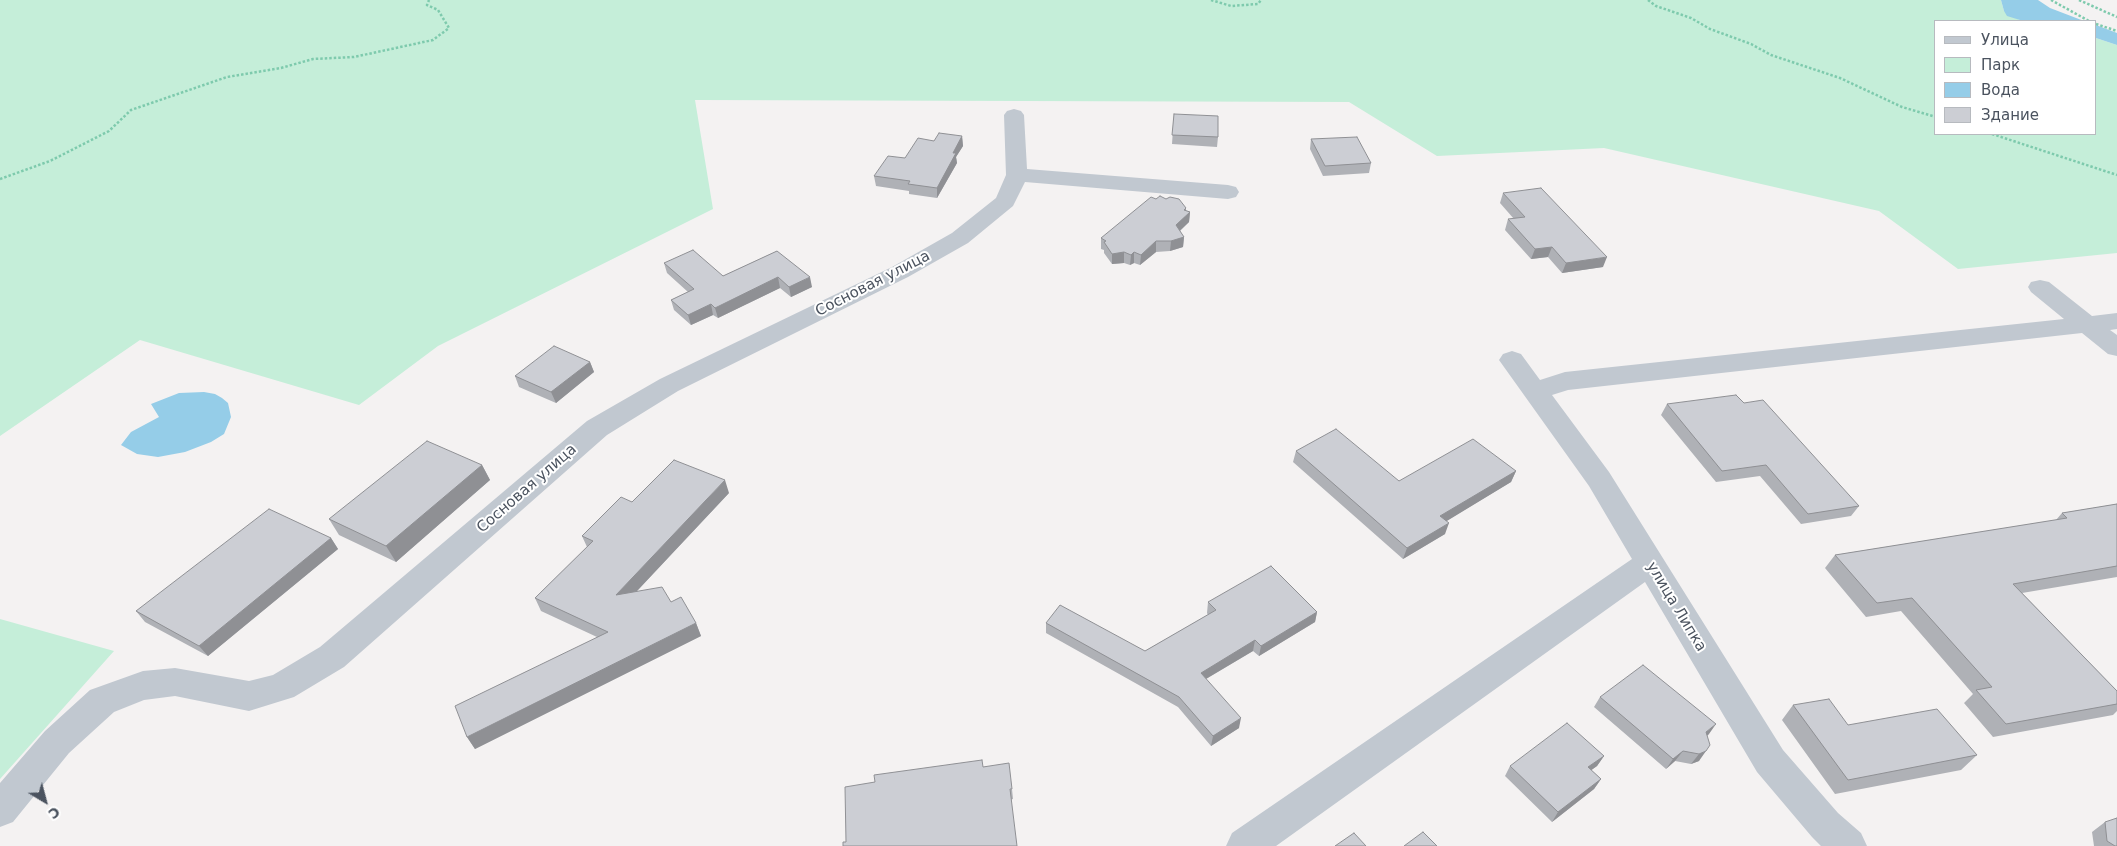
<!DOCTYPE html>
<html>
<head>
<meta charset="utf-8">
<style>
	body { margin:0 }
	#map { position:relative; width:2117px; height:846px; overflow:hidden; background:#f4f2f2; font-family:"DejaVu Sans",sans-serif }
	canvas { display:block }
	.legend { position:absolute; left:1934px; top:20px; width:162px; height:115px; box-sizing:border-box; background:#fff; border:1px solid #b7babf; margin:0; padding:6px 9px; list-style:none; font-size:15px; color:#4b535f }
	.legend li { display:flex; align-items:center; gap:10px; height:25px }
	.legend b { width:25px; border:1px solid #b7babf }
	.north { position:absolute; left:20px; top:776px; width:50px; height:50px; -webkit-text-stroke:4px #fff; paint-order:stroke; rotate:143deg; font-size:14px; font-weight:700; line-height:20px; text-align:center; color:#4b535f }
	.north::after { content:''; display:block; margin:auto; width:18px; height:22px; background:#4b535f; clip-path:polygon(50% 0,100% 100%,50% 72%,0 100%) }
</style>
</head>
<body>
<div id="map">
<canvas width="2117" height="846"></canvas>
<ul class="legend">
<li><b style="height:6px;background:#c1c8d0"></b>Улица</li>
<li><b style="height:14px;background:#c5eed9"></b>Парк</li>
<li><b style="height:14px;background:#95cde8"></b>Вода</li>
<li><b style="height:14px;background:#ccced4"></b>Здание</li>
</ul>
<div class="north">С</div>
</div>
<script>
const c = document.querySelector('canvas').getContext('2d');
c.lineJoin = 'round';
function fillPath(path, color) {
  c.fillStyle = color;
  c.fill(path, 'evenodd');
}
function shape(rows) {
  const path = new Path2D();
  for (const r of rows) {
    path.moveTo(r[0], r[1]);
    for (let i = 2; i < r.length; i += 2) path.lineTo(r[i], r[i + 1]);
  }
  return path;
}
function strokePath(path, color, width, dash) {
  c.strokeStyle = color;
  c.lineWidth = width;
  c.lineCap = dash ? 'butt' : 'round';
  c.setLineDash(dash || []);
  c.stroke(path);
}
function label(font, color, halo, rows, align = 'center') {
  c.font = font + ' "DejaVu Sans",sans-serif';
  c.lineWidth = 4;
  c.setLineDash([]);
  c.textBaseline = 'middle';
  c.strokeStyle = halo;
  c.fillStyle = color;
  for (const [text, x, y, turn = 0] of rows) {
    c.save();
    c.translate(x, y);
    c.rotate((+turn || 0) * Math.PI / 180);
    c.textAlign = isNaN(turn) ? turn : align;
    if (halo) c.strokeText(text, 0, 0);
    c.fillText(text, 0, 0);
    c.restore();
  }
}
fillPath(shape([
	[0,0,2001,0,2004,11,2020,20,2028,21,1936,21,1936,134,2096,134,2096,38,2117,45,2117,253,1958,269,1879,211,1604,148,1437,156,1349,102,695,100,713,209,438,346,359,405,140,340,0,436],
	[0,619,114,651,0,779]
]), '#c5eed9');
fillPath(shape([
	[2001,0,2038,0,2050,8,2084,21,2020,20,2007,16,2004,11],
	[2096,25,2117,33,2117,45,2096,38],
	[204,392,215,394,222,398,228,403,231,417,224,434,211,442,185,452,158,457,137,454,121,445,131,432,159,417,151,404,179,393]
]), '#95cde8');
strokePath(shape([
	[1211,0,1231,6,1258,4,1261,0],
	[1648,0,1656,6,1691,18,1710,29,1751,44,1771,55,1840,78,1902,107,1936,117],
	[2051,0,2089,21],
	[2079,0,2117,17],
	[2096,24,2117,31],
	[1992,134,2117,175],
	[0,179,50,161,109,131,131,110,227,77,281,68,313,59,354,57,433,40,449,28,438,10,427,5,429,0]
]), '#7ecaad', 2.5, [2.5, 2]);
fillPath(shape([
	[1014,109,1021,111,1024,115,1027,169,1228,185,1236,187,1239,192,1236,197,1228,199,1025,182,1013,206,968,243,908,277,678,391,607,435,344,667,294,697,249,711,175,696,144,700,114,712,69,753,13,822,0,827,0,783,45,731,90,690,143,671,175,668,249,681,273,675,320,647,587,421,660,379,892,267,952,233,996,198,1006,175,1004,115,1007,111,1014,109],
	[2040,280,2049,282,2092,316,2117,313,2117,329,2110,330,2117,335,2117,356,2108,354,2082,333,1568,390,1552,395,1609,472,1783,750,1838,813,1861,833,1867,846,1821,846,1812,837,1757,772,1645,582,1276,846,1226,846,1232,833,1632,559,1589,486,1499,360,1503,354,1512,351,1521,354,1540,380,1565,372,2064,319,2031,292,2028,287,2031,282,2040,280]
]), '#c1c8d0');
fillPath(shape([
	[1174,114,1218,137,1217,147,1172,144],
	[962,136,963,146,956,157,957,163,937,198,909,194,909,191,876,186,874,176,934,141],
	[1311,139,1371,163,1369,173,1323,176,1310,149],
	[1503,193,1603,267,1562,273,1548,257,1531,259,1505,230,1508,219,1514,219,1500,203],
	[1156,199,1166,199,1185,210,1190,212,1189,222,1180,231,1184,237,1183,247,1170,251,1156,252,1140,265,1134,263,1130,265,1124,263,1112,264,1104,253,1104,250,1101,249,1101,238],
	[777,251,812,287,791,297,780,288,718,318,713,315,691,325,674,310,671,300,688,292,667,273,664,263,723,276],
	[590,362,594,372,556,403,519,387,515,376],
	[1744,403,1859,506,1851,516,1801,524,1760,476,1716,482,1661,415,1667,404],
	[1296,451,1399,481,1516,471,1511,482,1446,521,1445,534,1403,559,1293,462],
	[482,465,490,480,396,562,339,535,329,519],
	[729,493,637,591,671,602,696,623,701,636,475,749,467,737,597,637,541,611,535,598,587,547,582,536],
	[2117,504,2117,577,2022,593,2117,691,2117,711,2113,715,1993,737,1964,703,1973,694,1901,611,1866,617,1825,568,1835,555,2056,520,2062,513],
	[331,538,338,549,208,656,145,622,136,611],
	[1208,602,1317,612,1315,622,1259,656,1253,651,1206,679,1239,728,1211,746,1178,707,1046,633,1046,623,1145,651,1208,615,1207,613],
	[1600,697,1709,734,1707,736,1699,761,1691,764,1675,761,1666,769,1594,707],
	[1793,705,1848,725,1977,755,1961,770,1835,794,1782,720],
	[1604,756,1597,766,1591,770,1601,779,1594,789,1552,822,1505,776,1510,766],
	[1012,789,1013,799,846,842],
	[2105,822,2117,846,2094,846,2092,832]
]), '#afb1b6');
fillPath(shape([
	[962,136,963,146,956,157,957,163,937,198,937,188,953,153],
	[1186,208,1185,217,1190,212,1189,222,1175,235,1176,225,1184,210],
	[1184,237,1183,247,1170,251,1171,241],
	[1156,241,1156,252,1140,265,1141,255],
	[1552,247,1548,257,1531,259,1535,249],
	[1124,252,1124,263,1112,264,1112,254],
	[1134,252,1134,263,1130,265,1131,255],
	[1607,257,1603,267,1562,273,1566,263],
	[778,277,780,288,718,318,715,308],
	[810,277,812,287,791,297,789,287],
	[711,304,713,315,691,325,688,315],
	[590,362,594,372,556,403,551,392],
	[482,465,490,480,396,562,386,546],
	[1516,471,1511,482,1437,527,1440,516],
	[725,480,729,493,621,608,616,595],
	[1449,523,1445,534,1403,559,1407,548],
	[331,538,338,549,208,656,199,646],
	[1317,612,1315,622,1259,656,1261,646],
	[696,623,701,636,475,749,467,737],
	[1255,640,1253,651,1199,683,1201,673],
	[1241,718,1239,728,1211,746,1213,736],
	[1716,724,1709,734,1699,742,1706,732],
	[1683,751,1675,761,1666,769,1673,759],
	[1706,751,1699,761,1691,764,1699,754],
	[1604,756,1597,766,1582,777,1588,767],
	[1601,779,1594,789,1552,822,1558,812]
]), '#8f9094');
const building = shape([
	[1174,114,1218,116,1218,137,1172,135,1174,114],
	[939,133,962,136,953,153,956,153,937,188,908,184,910,181,874,176,888,156,905,158,918,138,934,141,939,133],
	[1357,137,1371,163,1325,166,1311,139,1357,137],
	[1541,188,1607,257,1566,263,1552,247,1535,249,1508,219,1525,217,1503,193,1541,188],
	[1160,196,1166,199,1170,197,1179,199,1186,208,1184,210,1190,212,1176,225,1184,237,1171,241,1156,241,1141,255,1134,252,1131,255,1124,252,1112,254,1104,242,1106,241,1101,238,1151,197,1156,199,1160,196],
	[693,250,723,276,777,251,810,277,789,287,778,277,715,308,711,304,688,315,671,300,694,289,664,263,693,250],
	[554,346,590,362,551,392,515,376,554,346],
	[1736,395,1744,403,1763,400,1859,506,1808,514,1766,465,1722,471,1667,404,1736,395],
	[1336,429,1399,481,1473,439,1516,471,1440,516,1449,523,1407,548,1296,451,1336,429],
	[427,441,482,465,386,546,329,519,427,441],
	[674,460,725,480,616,595,662,587,671,602,681,597,696,623,467,737,455,706,608,632,535,598,593,541,582,536,621,497,632,502,674,460],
	[2117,504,2117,566,2013,584,2117,691,2117,704,2006,724,1976,690,1992,687,1912,598,1877,603,1835,555,2067,518,2062,513,2117,504],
	[269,509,331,538,199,646,136,611,269,509],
	[1271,566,1317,612,1261,646,1255,640,1201,673,1241,718,1213,736,1179,697,1046,623,1060,605,1145,651,1216,610,1208,602,1271,566],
	[1643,665,1716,724,1706,732,1710,745,1706,751,1699,754,1683,751,1673,759,1600,697,1643,665],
	[1829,699,1848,725,1937,709,1977,755,1848,780,1793,705,1829,699],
	[1567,723,1604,756,1588,767,1601,779,1558,812,1510,766,1567,723],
	[982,760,983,767,1009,763,1012,789,1010,789,1017,846,843,846,843,842,846,842,845,787,875,782,874,775,982,760],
	[2117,818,2117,846,2115,846,2107,841,2105,822,2117,818],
	[1423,832,1437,846,1404,846,1423,832],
	[1354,833,1366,846,1335,846,1354,833]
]);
fillPath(building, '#ccced4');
strokePath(building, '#8f9094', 1);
label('15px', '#4b535f', '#fff', [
	["Сосновая улица",873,284,-27],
	["Сосновая улица",527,489,-41],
	["улица Липка",1676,607,59]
]);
</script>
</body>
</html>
